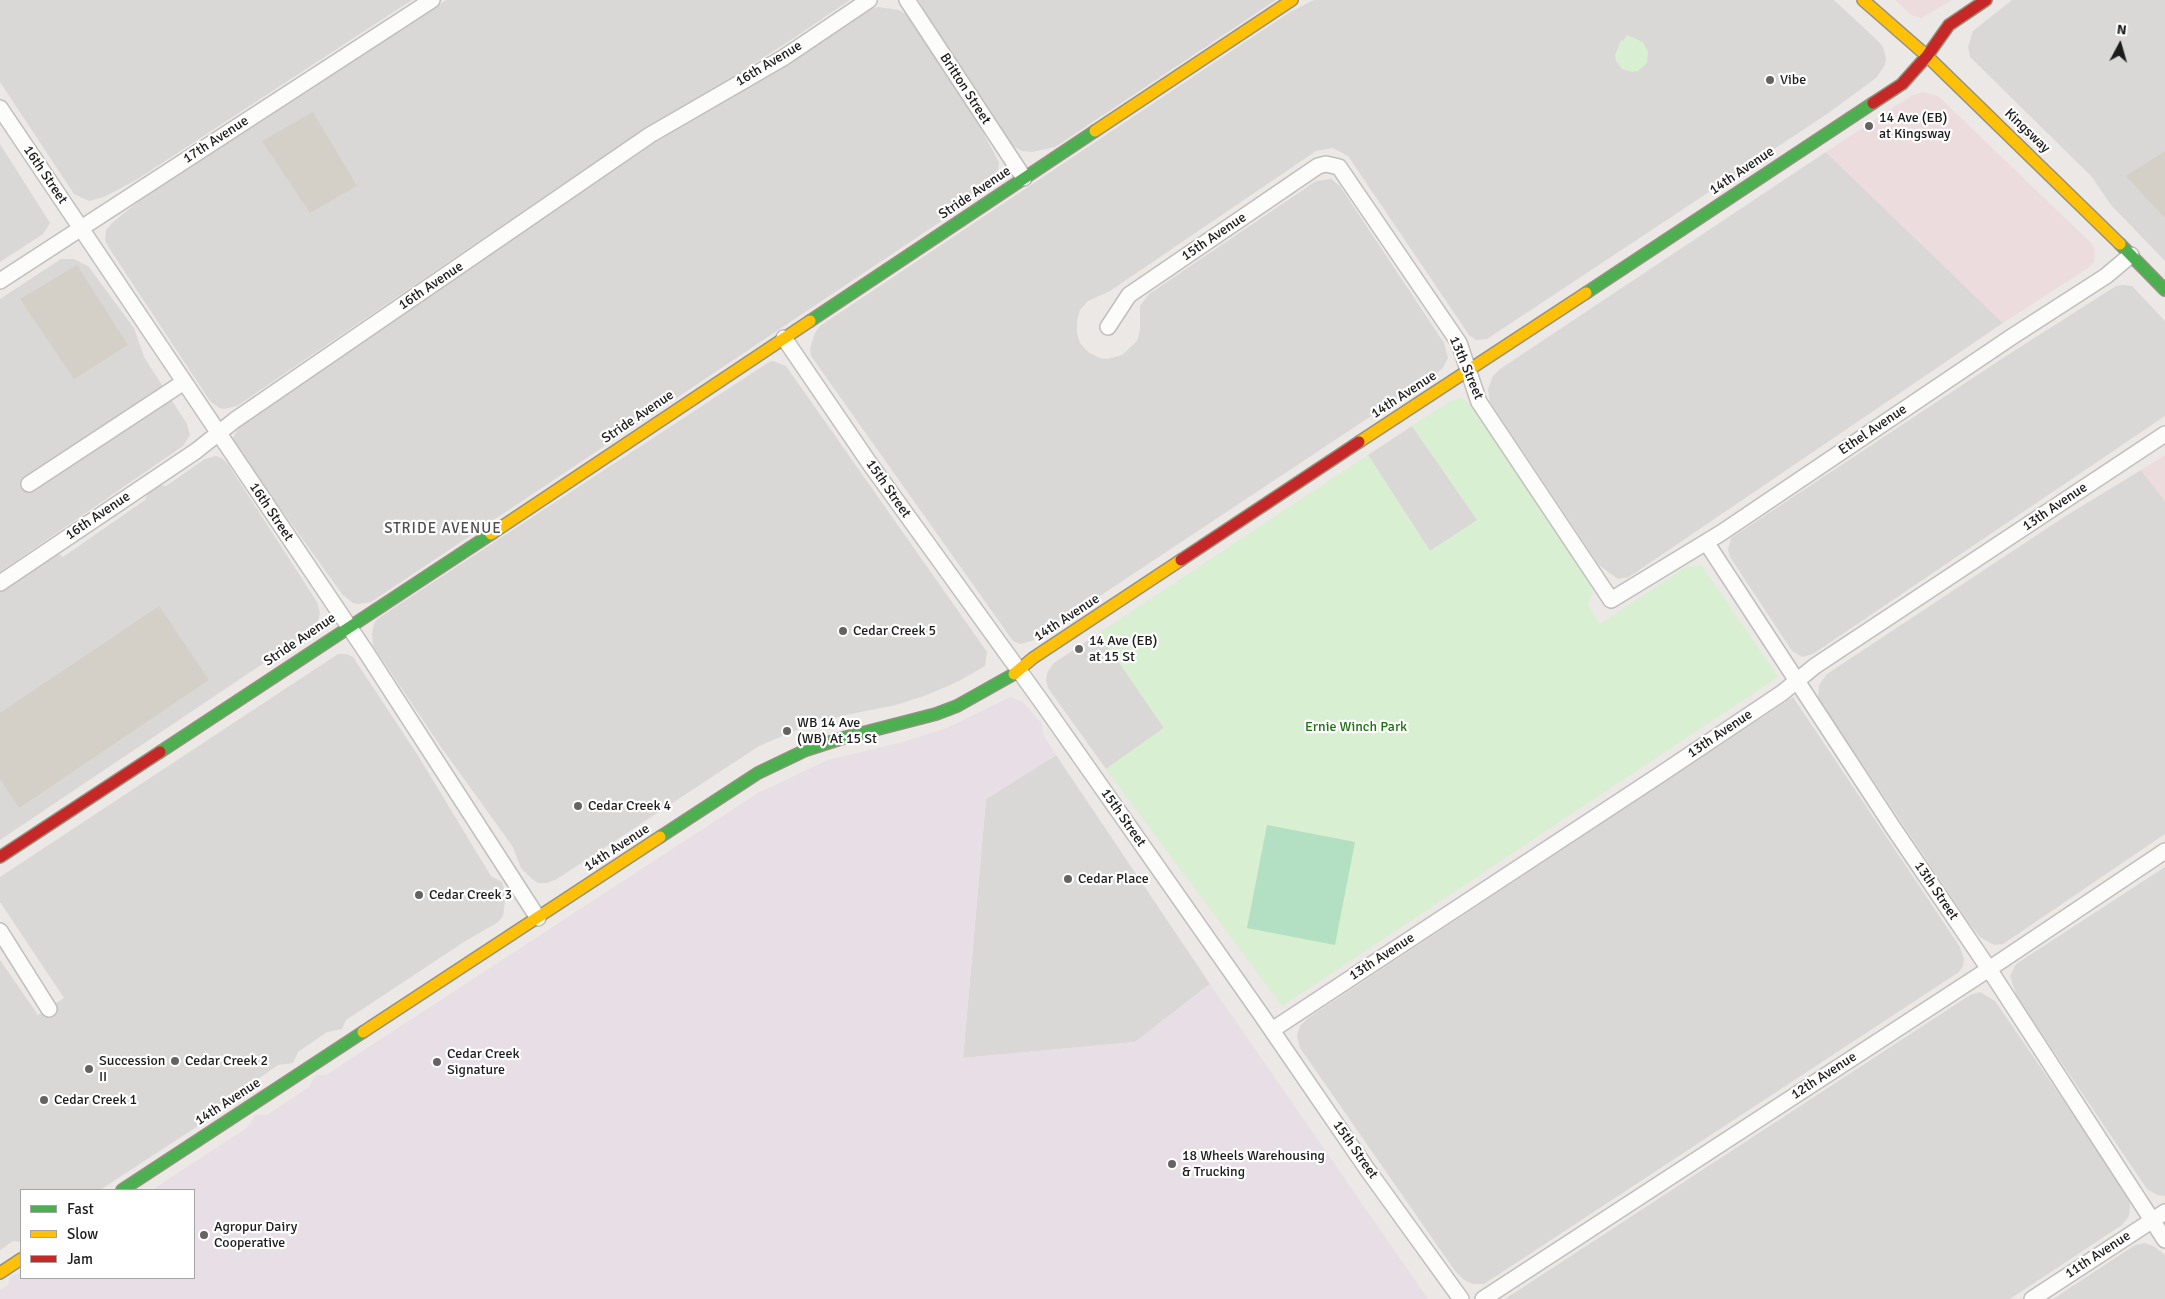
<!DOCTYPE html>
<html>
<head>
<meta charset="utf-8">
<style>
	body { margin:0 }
	#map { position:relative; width:2165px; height:1299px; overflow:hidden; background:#ebe8e5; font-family:Signika,sans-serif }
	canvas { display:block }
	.legend { position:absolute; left:20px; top:1189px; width:175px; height:90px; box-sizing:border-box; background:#fff; border:1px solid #a4a4a4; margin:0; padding:6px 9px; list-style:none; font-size:15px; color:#1c1c1c }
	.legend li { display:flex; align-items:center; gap:10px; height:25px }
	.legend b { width:25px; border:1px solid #a4a4a4 }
	.north { position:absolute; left:2095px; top:20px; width:50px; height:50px; -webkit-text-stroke:4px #fff; paint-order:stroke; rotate:6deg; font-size:14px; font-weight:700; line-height:20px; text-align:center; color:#1c1c1c }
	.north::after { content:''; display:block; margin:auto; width:18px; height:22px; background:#1c1c1c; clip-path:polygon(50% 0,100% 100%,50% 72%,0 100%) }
</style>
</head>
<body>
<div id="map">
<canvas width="2165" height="1299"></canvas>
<ul class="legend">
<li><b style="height:6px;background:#4caf50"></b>Fast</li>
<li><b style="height:6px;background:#ffc107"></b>Slow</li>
<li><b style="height:6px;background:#c62828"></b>Jam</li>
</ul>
<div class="north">N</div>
</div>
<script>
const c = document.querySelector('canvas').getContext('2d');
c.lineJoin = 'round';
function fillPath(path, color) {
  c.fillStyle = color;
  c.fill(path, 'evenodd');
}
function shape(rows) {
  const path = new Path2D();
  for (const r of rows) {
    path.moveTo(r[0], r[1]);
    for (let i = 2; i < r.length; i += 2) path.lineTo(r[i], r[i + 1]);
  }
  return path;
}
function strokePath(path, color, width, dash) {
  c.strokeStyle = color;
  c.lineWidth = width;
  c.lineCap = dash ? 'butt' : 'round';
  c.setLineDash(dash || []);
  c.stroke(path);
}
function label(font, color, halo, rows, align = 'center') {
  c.font = font + ' Signika,sans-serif';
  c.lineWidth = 4.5;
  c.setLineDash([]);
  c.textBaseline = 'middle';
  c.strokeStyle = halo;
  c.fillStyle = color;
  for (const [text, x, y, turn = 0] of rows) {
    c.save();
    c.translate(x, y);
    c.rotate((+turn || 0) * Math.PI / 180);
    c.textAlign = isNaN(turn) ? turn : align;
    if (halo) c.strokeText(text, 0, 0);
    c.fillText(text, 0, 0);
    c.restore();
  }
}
fillPath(shape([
	[0,0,412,0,136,180,104,197,89,201,74,194,0,82],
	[446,0,850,0,791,40,717,87,645,128,237,406,224,409,219,408,210,401,109,248,105,240,106,230,112,223,140,200],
	[918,0,1276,0,1055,147,1032,152,1022,151,1011,145,983,105],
	[1314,0,1834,0,1877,40,1883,47,1886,58,1885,65,1876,78,1827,114,1487,339,1476,340,1469,335,1348,156,1333,148,1316,151,1110,291,1088,301,1080,310,1077,320,1077,333,1080,343,1088,352,1100,358,1107,359,1122,355,1137,341,1140,330,1140,306,1149,294,1316,181,1331,179,1340,186,1444,343,1448,358,1442,369,1032,641,1020,644,1013,641,811,356,810,348,815,333,820,326,1290,12],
	[2012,0,2165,0,2165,261,2111,205,2092,177,1970,57,1968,47,1973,31],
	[878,7,899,10,907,15,975,118,999,162,998,173,991,188,371,602,359,604,353,603,342,594,235,445,233,438,237,430,248,420,656,142,784,67,866,10],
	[0,144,50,223,43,234,0,262],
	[1826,152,2003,323,1629,577,1618,579,1615,577,1599,565,1490,402,1488,389,1493,376,1500,369],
	[61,259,74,259,88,266,134,328,144,357,187,424,190,435,183,446,0,572,0,299],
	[2123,285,2132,286,2165,321,2165,416,1813,654,1802,657,1792,651,1730,557,1728,550,1731,538,2003,358,2116,286],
	[773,361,786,366,987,652,985,666,959,681,927,695,896,705,841,716,799,729,759,746,557,879,547,883,538,883,532,879,521,868,513,847,441,747,373,646,372,634,374,624,377,619,769,362],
	[1412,426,1478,520,1430,551,1368,455],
	[216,456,222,458,228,464,317,602,320,613,316,628,0,840,0,592,57,553,63,557,145,500,148,492,158,485,166,486,205,459],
	[2141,470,2165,501,2165,834,2003,944,1994,945,1980,937,1969,923,1818,698,1819,685,1827,674,2064,517],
	[1099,633,1164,728,1106,769,1048,688,1046,680,1048,671,1054,663],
	[338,654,346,654,353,657,417,754,491,876,502,882,506,895,503,916,497,923,467,940,346,1020,342,1029,327,1032,298,1052,293,1063,278,1065,251,1084,246,1094,231,1096,203,1116,198,1126,100,1190,21,1190,21,1242,13,1241,0,1250,0,960,38,1015,64,998,0,902,0,877],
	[1793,697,1960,947,1964,959,1963,966,1959,972,1484,1284,1473,1284,1464,1280,1455,1271,1300,1048,1297,1035,1300,1026,1308,1018],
	[1056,755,1210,984,1135,1042,963,1058,986,799],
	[2165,867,2165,1196,2157,1195,2147,1189,2017,997,2010,976,2016,964],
	[1980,992,1995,1001,2125,1190,2130,1205,2129,1216,2122,1225,2010,1299,1505,1299,1970,995],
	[2145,1243,2155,1247,2165,1255,2165,1299,2053,1299,2135,1245]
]), '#dad8d7');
fillPath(shape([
	[1895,0,1952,0,1921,18,1911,15],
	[1923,92,1938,96,2091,243,2095,250,2094,262,2088,268,2003,323,1826,152,1911,96],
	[2165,455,2165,501,2141,470]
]), '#ecdcdd');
fillPath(shape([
	[1010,697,1023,702,1042,724,1043,734,1056,755,986,799,963,1058,1135,1042,1210,984,1428,1299,0,1299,0,1290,8,1285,10,1278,16,1274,21,1274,21,1278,194,1278,194,1190,152,1190,248,1127,255,1115,267,1115,309,1087,316,1075,326,1075,758,793,828,760,903,742,947,728]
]), '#e8dee6');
fillPath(shape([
	[313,112,357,186,310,213,262,141],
	[2165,151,2165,218,2126,176],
	[77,265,128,345,74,379,20,299],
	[159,606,209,680,19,808,0,779,0,713]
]), '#d4d0c7');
fillPath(shape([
	[1627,35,1643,42,1648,52,1647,63,1638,71,1632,72,1622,69,1616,61,1615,55,1621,40,1623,41],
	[1461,398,1469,403,1590,584,1592,594,1587,604,1600,624,1686,567,1702,566,1778,677,1282,1006,1106,769,1164,728,1099,633,1368,455,1430,551,1477,520,1412,426,1450,401]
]), '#d8efd1');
fillPath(shape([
	[1267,825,1355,842,1335,945,1247,928]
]), '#b3dfc3');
const street = shape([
	[907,0,1024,178],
	[0,108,366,652,538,918],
	[0,281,432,0],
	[1108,327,1129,295,1318,166,1326,164,1339,167,1459,343,1479,402,1611,600,1721,533,2013,336,2106,276,2131,255],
	[784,338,870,464,1041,701,1260,1013,1367,1169,1461,1299],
	[29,484,184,382],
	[1706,542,1892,826,1989,969,2165,1240],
	[0,583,196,451,235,420,650,135,783,58,869,0],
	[0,931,49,1009],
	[1272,1030,1661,774,1782,693,1815,666,2165,434],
	[1483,1299,1989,969,2165,851],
	[2032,1299,2165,1212]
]);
const fast = shape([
	[2120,244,2165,290],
	[1586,293,1873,103],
	[810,321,1095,131],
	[160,752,491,534],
	[660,837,758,773,806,750,843,738,936,714,957,706,1014,674],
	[122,1190,363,1032]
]);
const slow = shape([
	[1863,0,1927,56,2120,244],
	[1095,131,1292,0],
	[1359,442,1586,293],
	[491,534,810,321],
	[1014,674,1033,658,1181,560],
	[363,1032,660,837],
	[0,1273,21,1259]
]);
const jam = shape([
	[1873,103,1902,84,1927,56,1949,25,1986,0],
	[1181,560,1359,442],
	[0,857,160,752]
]);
strokePath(street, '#c0bfbd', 18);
strokePath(fast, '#94917f', 14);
strokePath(slow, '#94917f', 14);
strokePath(jam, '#94917f', 14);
strokePath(street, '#fcfcfb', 15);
strokePath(fast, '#4caf50', 11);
strokePath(slow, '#ffc107', 11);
strokePath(jam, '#c62828', 11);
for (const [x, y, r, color] of [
	[1770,80,5,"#646362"],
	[1869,126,5,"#646362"],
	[843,631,5,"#646362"],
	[1079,649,5,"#646362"],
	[787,731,5,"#646362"],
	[578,806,5,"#646362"],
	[1068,879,5,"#646362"],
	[419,895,5,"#646362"],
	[175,1061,5,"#646362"],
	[437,1062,5,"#646362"],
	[89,1069,5,"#646362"],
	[44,1100,5,"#646362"],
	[1172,1164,5,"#646362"],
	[204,1235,5,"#646362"]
]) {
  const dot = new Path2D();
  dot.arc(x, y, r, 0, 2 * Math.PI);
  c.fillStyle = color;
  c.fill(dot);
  strokePath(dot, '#fff', 2);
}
label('14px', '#1c1c1c', '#fff', [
	["16th Avenue",769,64,-31],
	["Britton Street",965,89,57],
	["Kingsway",2027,131,44],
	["17th Avenue",216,140,-33],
	["14th Avenue",1742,171,-34],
	["16th Street",45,175,56],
	["Stride Avenue",975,193,-34],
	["15th Avenue",1214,237,-34],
	["16th Avenue",431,286,-34],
	["13th Street",1466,368,67],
	["14th Avenue",1404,395,-33],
	["Stride Avenue",638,417,-34],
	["Ethel Avenue",1873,430,-34],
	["15th Street",888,489,55],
	["13th Avenue",2055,507,-34],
	["16th Street",271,512,56],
	["16th Avenue",98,516,-34],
	["14th Avenue",1067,618,-33],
	["Stride Avenue",300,640,-34],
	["13th Avenue",1720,734,-34],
	["15th Street",1123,818,55],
	["14th Avenue",617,848,-33],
	["13th Street",1936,891,56],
	["13th Avenue",1382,957,-33],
	["12th Avenue",1824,1076,-33],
	["14th Avenue",228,1102,-33],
	["15th Street",1355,1150,55],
	["11th Avenue",2098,1255,-33]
]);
label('14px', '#1c1c1c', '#fff', [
	["Vibe",1780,80],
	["14 Ave (EB)",1879,118],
	["at Kingsway",1879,134],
	["Cedar Creek 5",853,631],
	["14 Ave (EB)",1089,641],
	["at 15 St",1089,657],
	["WB 14 Ave",797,723],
	["(WB) At 15 St",797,739],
	["Cedar Creek 4",588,806],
	["Cedar Place",1078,879],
	["Cedar Creek 3",429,895],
	["Cedar Creek",447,1054],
	["Signature",447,1070],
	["Succession",99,1061],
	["II",99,1077],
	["Cedar Creek 2",185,1061],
	["Cedar Creek 1",54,1100],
	["18 Wheels Warehousing",1182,1156],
	["& Trucking",1182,1172],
	["Agropur Dairy",214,1227],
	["Cooperative",214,1243]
], 'left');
label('14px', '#1d7312', '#fff', [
	["Ernie Winch Park",1356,727]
]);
c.letterSpacing = '1px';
label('15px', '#4f4f4f', '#fff', [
	["STRIDE AVENUE",443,529]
]);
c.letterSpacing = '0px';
</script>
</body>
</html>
